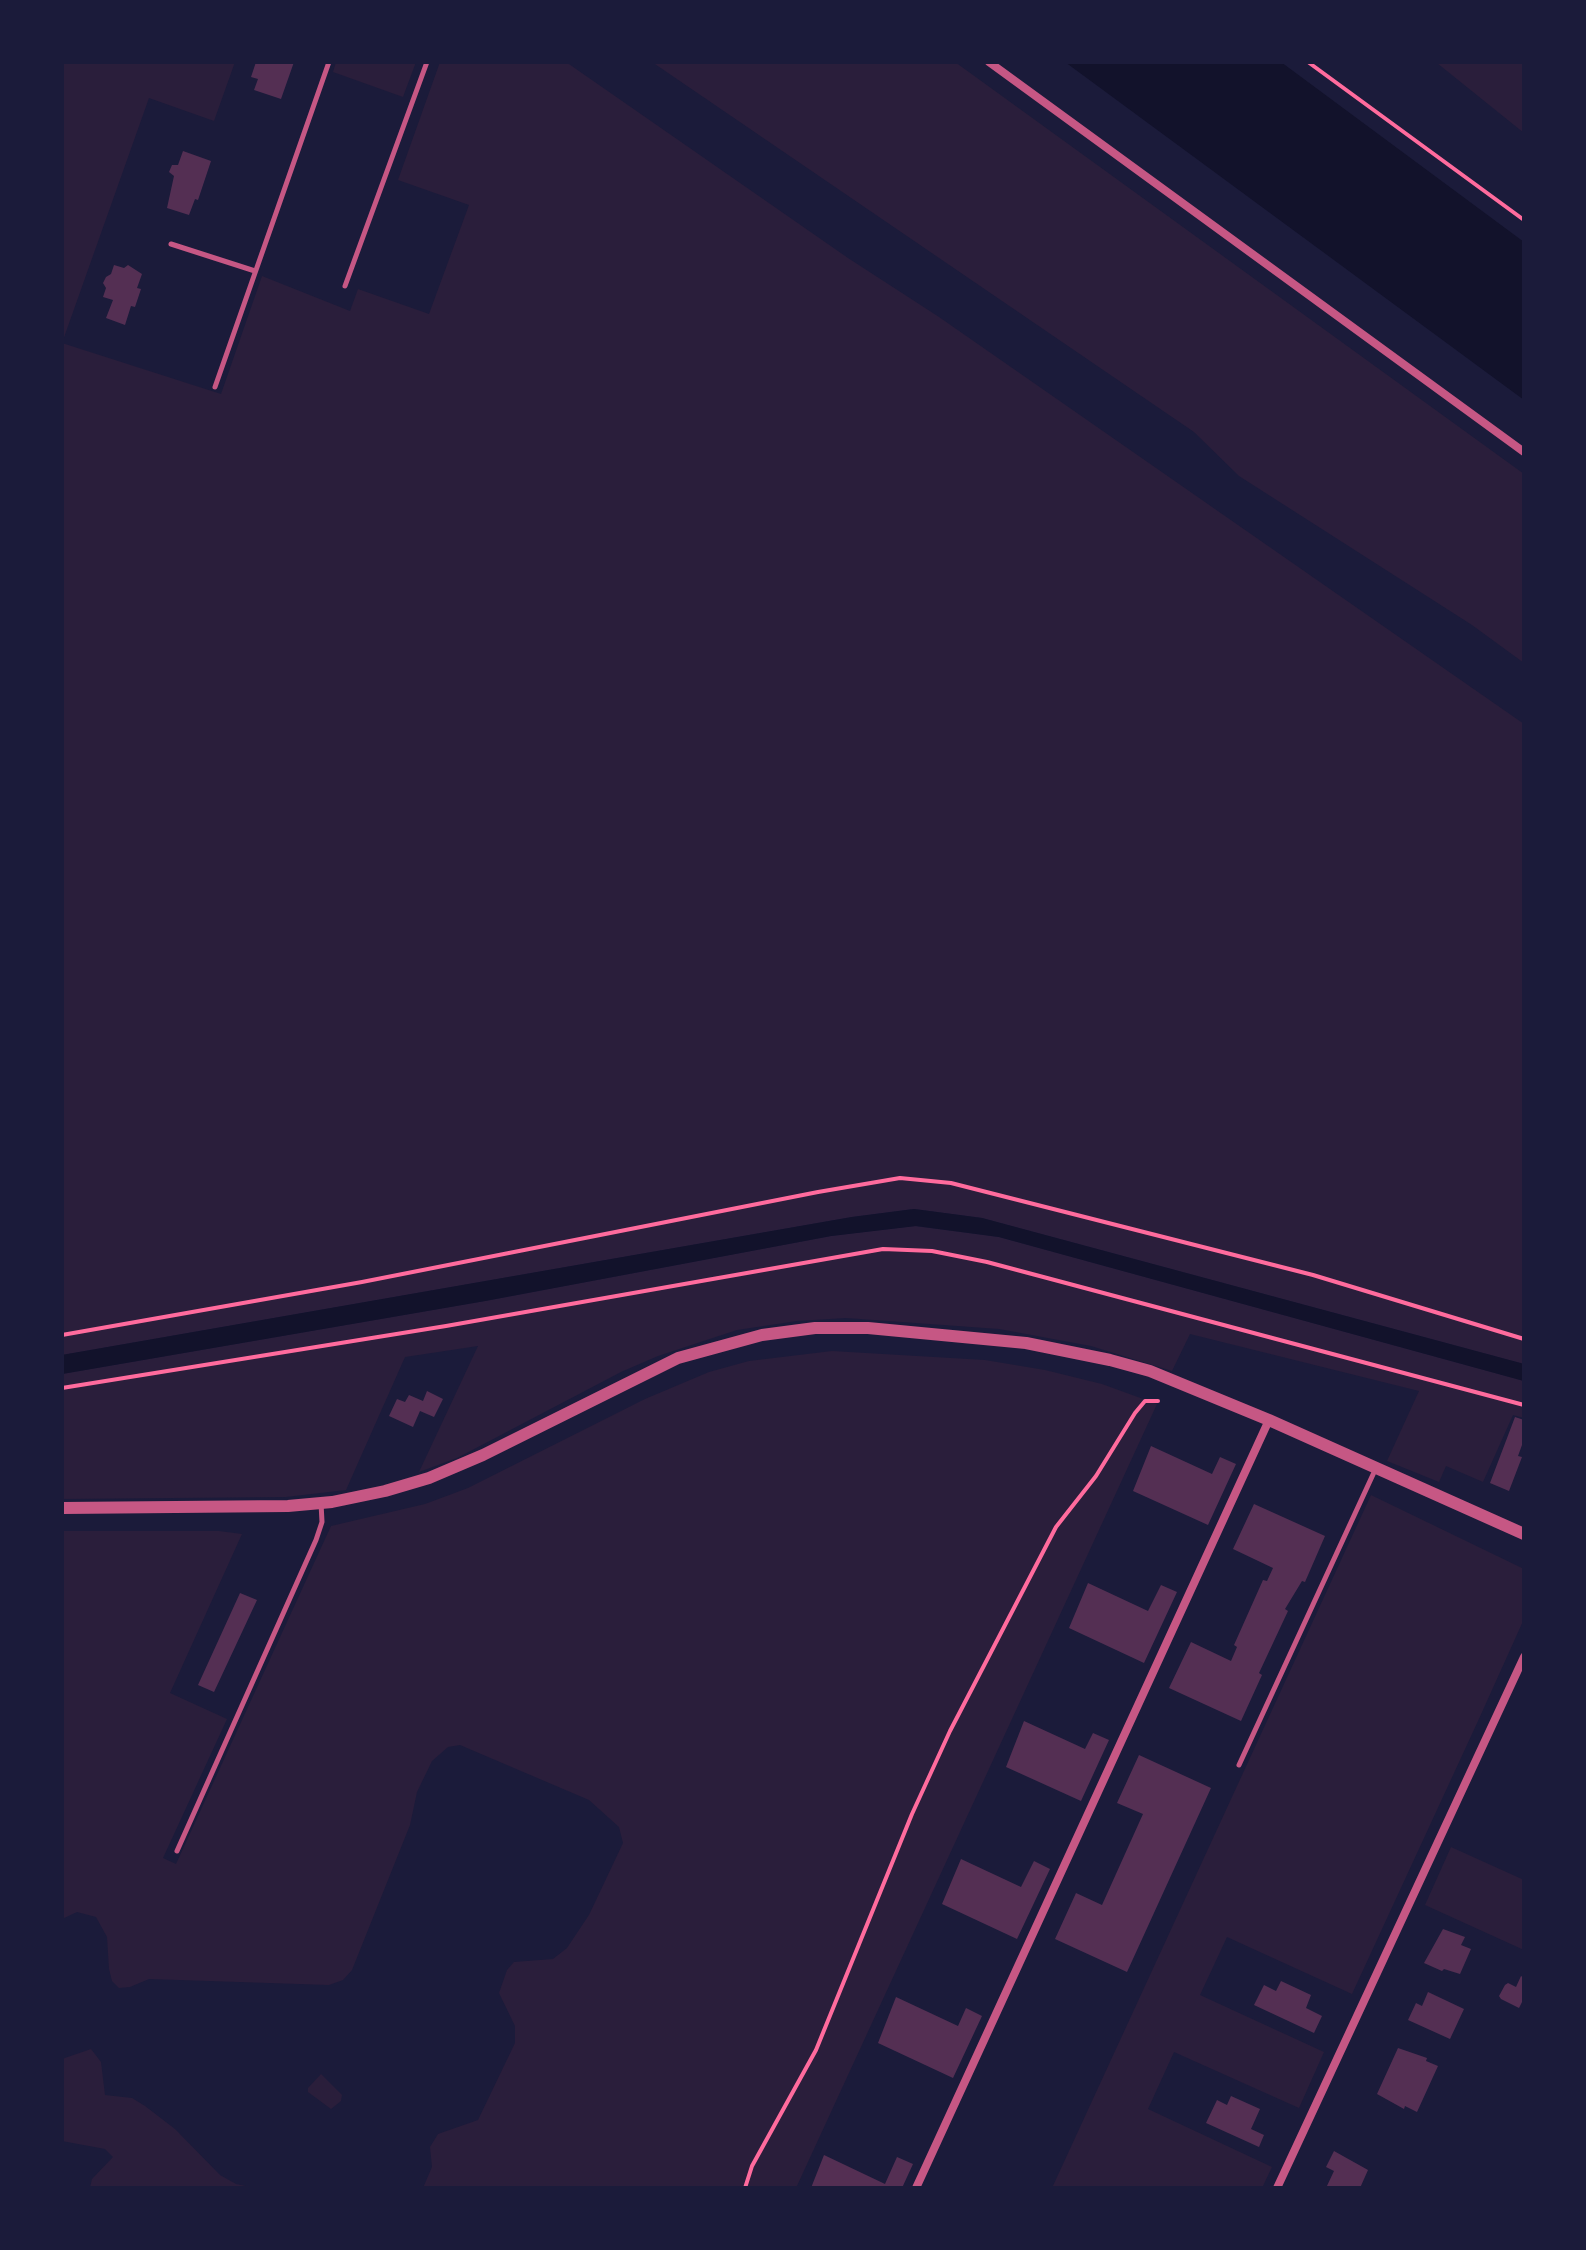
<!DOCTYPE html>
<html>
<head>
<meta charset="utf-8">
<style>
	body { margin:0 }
	#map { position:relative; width:1586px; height:2250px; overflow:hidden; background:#1b1b3a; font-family:"Exo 2",sans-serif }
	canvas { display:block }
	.frame { position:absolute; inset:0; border:64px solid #1b1b3a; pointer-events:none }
</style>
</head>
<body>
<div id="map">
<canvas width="1586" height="2250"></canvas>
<div class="frame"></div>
</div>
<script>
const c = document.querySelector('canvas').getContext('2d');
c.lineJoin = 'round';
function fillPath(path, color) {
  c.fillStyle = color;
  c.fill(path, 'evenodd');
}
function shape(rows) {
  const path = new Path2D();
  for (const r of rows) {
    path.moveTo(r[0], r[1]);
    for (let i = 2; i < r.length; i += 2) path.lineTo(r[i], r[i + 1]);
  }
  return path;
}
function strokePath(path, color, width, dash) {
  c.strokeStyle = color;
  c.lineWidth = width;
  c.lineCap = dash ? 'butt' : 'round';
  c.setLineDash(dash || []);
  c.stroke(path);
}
fillPath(shape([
	[62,62,235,62,214,121,149,98,62,343],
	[336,62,416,62,403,97,333,72],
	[440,62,566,62,848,258,939,317,1524,724,1524,1364,982,1218,914,1209,852,1217,62,1355,62,343,221,394,262,276,350,311,358,289,429,314,469,205,398,180],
	[652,62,955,62,1524,474,1524,663,1472,625,1239,476,1194,432],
	[1436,62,1524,62,1524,133,1437,63],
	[915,1226,999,1237,1524,1381,1524,1418,1513,1415,1483,1482,1446,1466,1439,1482,1387,1461,1419,1391,1190,1334,1172,1371,1091,1346,999,1329,846,1318,797,1321,737,1330,658,1356,621,1372,457,1458,419,1472,478,1346,405,1357,346,1490,286,1497,62,1499,62,1374,485,1301,831,1236],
	[832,1351,985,1360,1045,1370,1102,1384,1157,1404,796,2188,423,2188,432,2167,430,2147,438,2134,478,2120,515,2043,515,2026,499,1993,507,1970,514,1962,553,1959,567,1948,589,1915,623,1843,619,1827,589,1800,460,1745,448,1747,432,1761,417,1792,410,1825,352,1970,343,1980,329,1985,149,1979,130,1987,119,1988,112,1981,109,1969,107,1937,96,1917,77,1912,62,1919,62,1531,219,1531,242,1534,170,1693,227,1719,163,1858,176,1864,331,1526,425,1504,468,1488,645,1399,709,1372,749,1361],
	[1371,1495,1524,1569,1524,1619,1478,1721,1352,1994,1227,1937,1200,1995,1324,2052,1299,2108,1174,2052,1148,2109,1272,2167,1262,2188,1052,2188],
	[1451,1847,1524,1880,1524,1950,1425,1905],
	[91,2049,101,2062,105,2095,132,2098,145,2106,175,2129,220,2175,236,2184,255,2188,90,2188,92,2179,113,2157,105,2149,62,2141,62,2059],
	[321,2074,342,2095,341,2101,331,2109,308,2092,308,2088]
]), '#2a1e3b');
fillPath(shape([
	[1065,62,1281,62,1524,242,1524,400],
	[914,1209,982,1218,1524,1364,1524,1381,999,1237,916,1226,831,1236,485,1301,62,1374,62,1355,852,1217]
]), '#12122b');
fillPath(shape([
	[256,62,294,62,281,99,254,90,258,79,251,77],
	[183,151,211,161,198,200,195,199,189,215,167,208,174,176,169,172,172,165,178,165],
	[114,265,124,268,128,265,142,274,137,288,141,289,135,307,131,306,125,325,106,318,113,300,103,297,106,288,103,283,106,277,111,274],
	[427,1391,443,1399,434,1417,420,1411,413,1427,389,1416,397,1399,405,1402,409,1395,423,1401],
	[1515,1417,1524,1420,1524,1446,1522,1445,1518,1456,1522,1457,1509,1491,1490,1483],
	[1151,1446,1212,1474,1220,1457,1236,1464,1208,1525,1133,1491],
	[1254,1504,1325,1536,1305,1582,1302,1581,1285,1609,1288,1611,1259,1673,1262,1675,1241,1721,1169,1688,1191,1642,1231,1661,1237,1647,1234,1645,1263,1580,1267,1581,1273,1568,1233,1549],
	[1088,1583,1148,1611,1161,1585,1177,1592,1144,1663,1069,1628],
	[240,1593,257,1600,214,1692,198,1685],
	[1024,1721,1085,1749,1093,1733,1109,1740,1081,1801,1006,1767],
	[1139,1755,1211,1788,1127,1972,1055,1939,1076,1893,1102,1905,1143,1814,1117,1803],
	[961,1859,1021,1887,1034,1861,1050,1869,1017,1939,942,1904],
	[1443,1929,1465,1937,1461,1945,1471,1949,1460,1974,1444,1969,1442,1971,1424,1963],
	[1521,1976,1524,1978,1524,1998,1519,2008,1501,1999,1499,1996,1505,1985,1508,1983,1516,1987],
	[1281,1981,1311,1995,1306,2008,1322,2016,1314,2033,1254,2005,1264,1985,1276,1991],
	[1428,1992,1464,2009,1450,2039,1408,2020,1416,2003,1422,2006],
	[896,1997,958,2026,966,2008,982,2016,953,2078,878,2043],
	[1398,2048,1427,2058,1426,2061,1438,2066,1417,2112,1405,2106,1404,2109,1377,2094],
	[1231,2096,1260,2109,1251,2129,1264,2135,1259,2147,1206,2123,1217,2100,1227,2105],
	[1334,2151,1368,2170,1360,2188,1326,2188,1334,2171,1326,2167],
	[824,2155,885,2184,897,2157,913,2164,902,2188,811,2188]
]), '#542f53');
strokePath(shape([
	[1308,62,1524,220],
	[62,1335,362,1282,818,1192,900,1178,951,1183,1313,1275,1524,1339],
	[62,1388,446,1326,883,1249,932,1251,987,1262,1524,1405],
	[745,2188,752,2166,816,2050,912,1814,950,1731,1056,1527,1096,1476,1135,1413,1145,1401,1158,1401]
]), '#ff6b9d', 4);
strokePath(shape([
	[171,244,255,271],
	[345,286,427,62],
	[215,387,329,62],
	[1239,1765,1376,1468],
	[177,1851,316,1540,322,1522,321,1503]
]), '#c65784', 5);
strokePath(shape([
	[989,62,1524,452],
	[916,2188,1269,1420],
	[1277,2188,1524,1657]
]), '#c65784', 8);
strokePath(shape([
	[62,1508,288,1506,332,1502,385,1491,429,1478,483,1455,678,1358,762,1335,815,1328,868,1328,1026,1343,1110,1360,1150,1371,1269,1420,1524,1534]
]), '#c65784', 12);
</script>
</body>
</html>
